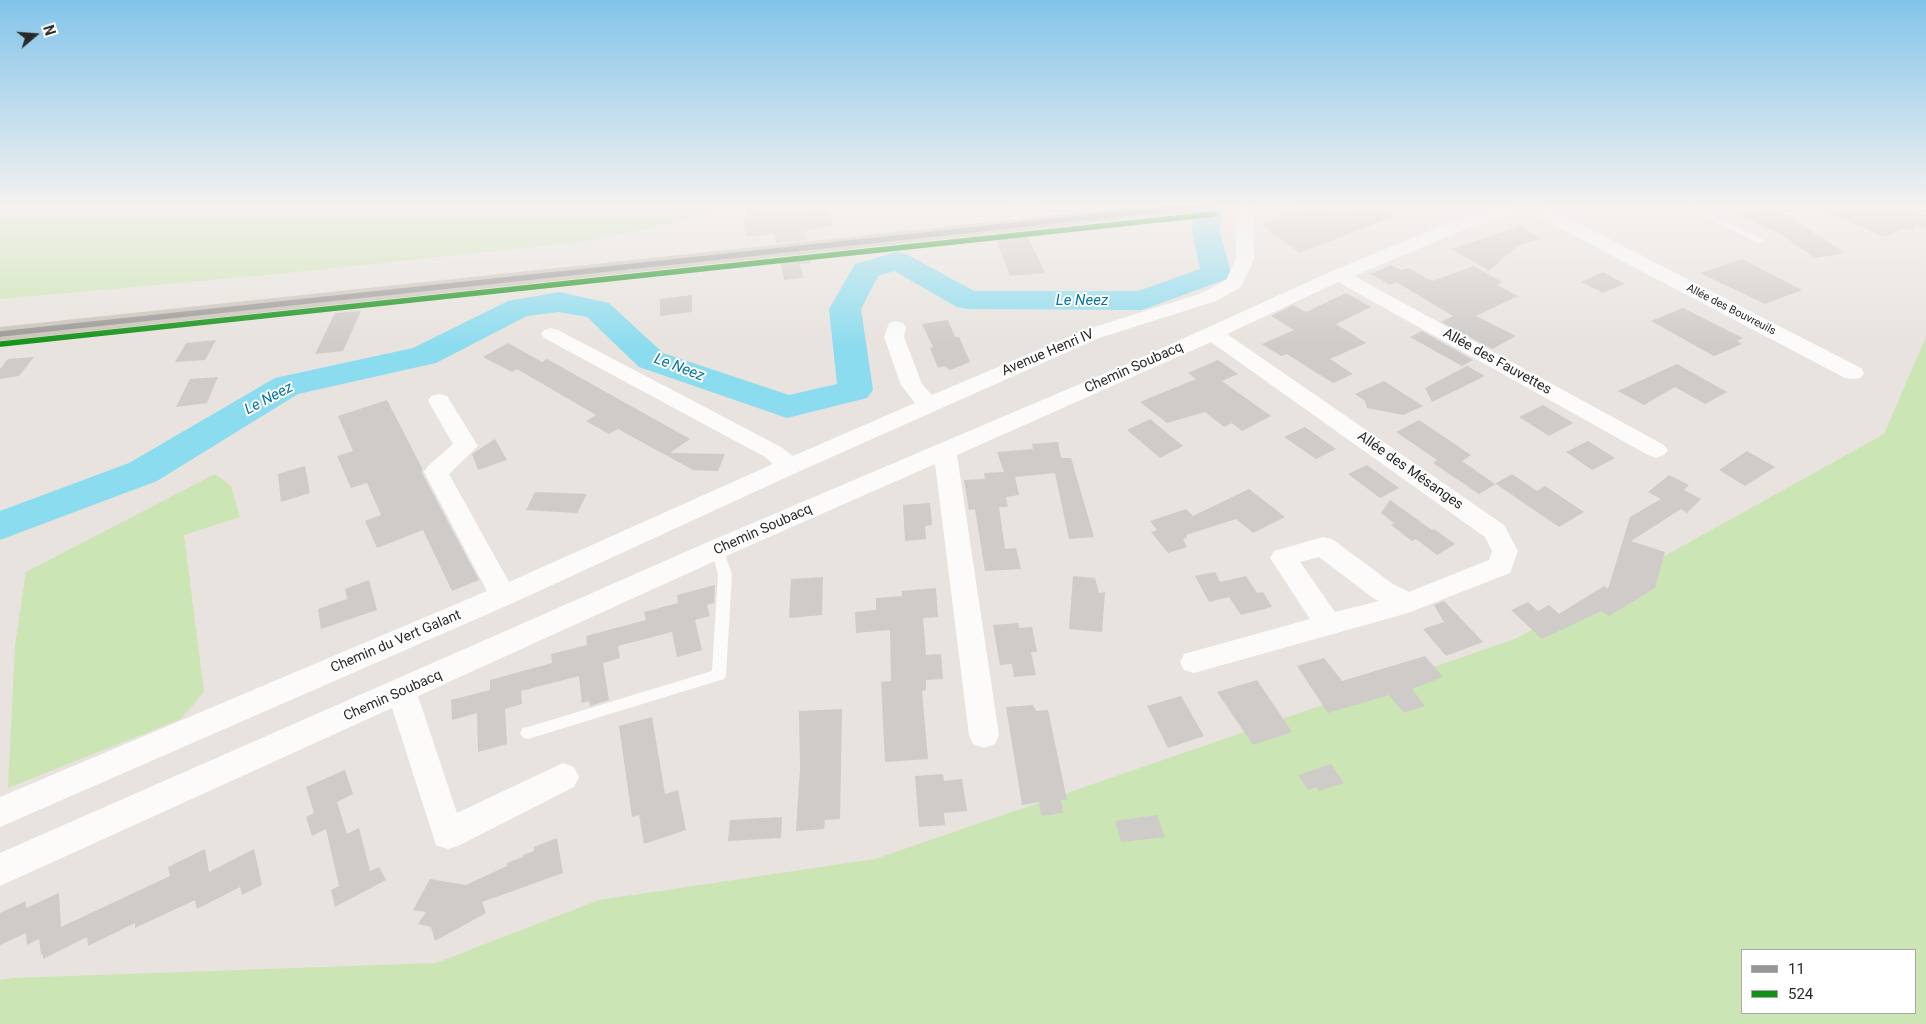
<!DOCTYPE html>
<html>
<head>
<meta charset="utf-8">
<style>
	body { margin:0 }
	#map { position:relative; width:1926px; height:1024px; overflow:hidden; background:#e8e3de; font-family:Roboto,sans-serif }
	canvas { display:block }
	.legend { position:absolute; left:1741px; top:949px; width:175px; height:65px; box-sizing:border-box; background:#fff; border:1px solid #a9a9a9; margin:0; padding:6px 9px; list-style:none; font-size:15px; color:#292929 }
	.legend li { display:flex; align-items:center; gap:10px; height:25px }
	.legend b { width:25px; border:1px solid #a9a9a9 }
	.north { position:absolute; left:10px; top:10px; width:50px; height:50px; -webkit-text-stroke:4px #fff; paint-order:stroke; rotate:72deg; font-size:14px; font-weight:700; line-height:20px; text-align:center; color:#292929 }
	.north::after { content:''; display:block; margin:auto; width:18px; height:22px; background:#292929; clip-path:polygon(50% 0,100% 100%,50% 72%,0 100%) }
</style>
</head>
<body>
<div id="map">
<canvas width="1926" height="1024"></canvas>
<ul class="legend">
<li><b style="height:6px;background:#979796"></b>11</li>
<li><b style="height:6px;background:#109115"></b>524</li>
</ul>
<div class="north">N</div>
</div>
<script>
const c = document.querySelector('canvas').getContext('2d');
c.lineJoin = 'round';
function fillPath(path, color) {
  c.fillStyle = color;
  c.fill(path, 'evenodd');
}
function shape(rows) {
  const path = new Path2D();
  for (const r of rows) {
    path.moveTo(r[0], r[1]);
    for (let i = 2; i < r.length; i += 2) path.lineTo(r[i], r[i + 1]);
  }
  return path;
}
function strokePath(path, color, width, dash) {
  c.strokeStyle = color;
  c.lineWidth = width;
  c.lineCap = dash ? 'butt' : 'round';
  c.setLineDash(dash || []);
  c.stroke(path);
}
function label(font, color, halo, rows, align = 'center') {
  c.font = font + ' Roboto,sans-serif';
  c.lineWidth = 4;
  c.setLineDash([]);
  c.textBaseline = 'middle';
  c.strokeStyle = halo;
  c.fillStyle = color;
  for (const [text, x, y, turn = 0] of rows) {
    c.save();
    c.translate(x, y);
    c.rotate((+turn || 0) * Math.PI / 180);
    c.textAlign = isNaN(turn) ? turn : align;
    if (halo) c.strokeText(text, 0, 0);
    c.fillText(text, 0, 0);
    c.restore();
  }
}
fillPath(shape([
	[0,204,724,204,681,222,581,242,278,274,0,299],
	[1926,337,1926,1024,0,1024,0,980,14,978,436,963,599,900,875,859,1515,639,1884,434],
	[1742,950,1915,950,1915,1013,1742,1013],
	[215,474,231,486,240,517,184,535,204,692,181,719,8,788,15,645,26,572]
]), '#cce5b4');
fillPath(shape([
	[1194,204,1222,204,1220,232,1231,273,1227,279,1142,310,968,309,957,307,894,271,878,276,861,309,873,390,867,398,787,418,639,367,587,317,559,312,527,316,436,363,298,394,157,481,0,540,0,511,129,463,275,378,413,348,508,301,559,292,609,303,663,353,789,395,837,384,829,309,855,264,897,252,908,255,974,291,1138,291,1200,269,1192,232,1194,204]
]), '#8cdcef');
fillPath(shape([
	[828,204,833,226,805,231,807,240,776,243,775,235,773,234,746,237,744,218,750,218,747,208,766,206,767,213,802,210,802,207],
	[1320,204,1324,204,1334,211,1378,204,1395,216,1300,253,1260,224,1286,216,1282,213],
	[1808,204,1901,204,1926,215,1926,229,1913,226,1914,231,1903,229,1884,237],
	[1770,205,1844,252,1840,253,1843,254,1815,258,1780,234,1739,215],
	[1520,226,1541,238,1516,247,1489,271,1451,249],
	[1027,235,1045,273,1010,276,995,237],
	[809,255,811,263,800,264,803,278,784,280,780,259],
	[1742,259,1802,290,1765,304,1700,273],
	[1391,265,1401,270,1408,268,1432,281,1474,266,1502,282,1497,285,1518,296,1476,316,1516,336,1492,349,1441,322,1453,316,1396,282,1390,285,1370,274],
	[1603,272,1625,284,1603,293,1581,282],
	[1346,293,1371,307,1336,324,1366,343,1330,359,1353,374,1333,383,1287,354,1281,356,1262,344,1294,330,1271,316,1293,305,1306,312],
	[692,295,692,312,660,316,660,299],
	[1683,308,1743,338,1737,341,1742,344,1714,356,1651,321],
	[361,311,343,351,315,354,335,313],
	[948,320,955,337,959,337,970,362,950,370,944,366,938,368,930,348,933,347,922,324],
	[1422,331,1473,360,1462,366,1410,337],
	[216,340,205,360,175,362,186,343],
	[508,343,542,362,547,359,690,439,670,453,725,454,718,471,693,470,618,429,609,434,586,421,596,415,517,369,512,372,483,357],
	[34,357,19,376,0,379,0,369,8,359],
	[1218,360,1238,374,1222,381,1271,416,1242,431,1232,423,1224,427,1205,412,1167,423,1140,402,1196,379,1188,373],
	[1677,364,1727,392,1705,404,1675,387,1644,405,1618,391],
	[1467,366,1485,376,1432,402,1425,388],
	[218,377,207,403,176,407,190,379],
	[1384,381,1423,406,1403,415,1367,408,1365,401,1355,394],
	[387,400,422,468,422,473,479,580,452,591,423,530,377,548,365,521,381,515,367,483,351,488,337,456,353,451,338,416],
	[1543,405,1573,423,1549,436,1519,417],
	[1150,419,1183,446,1160,458,1127,430],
	[1419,420,1471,455,1462,461,1495,484,1512,474,1537,491,1545,486,1584,512,1559,527,1496,484,1479,494,1433,463,1437,460,1396,432],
	[1305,427,1336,449,1316,459,1284,437],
	[495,439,507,460,478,470,472,454],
	[1588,441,1615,458,1592,470,1566,452],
	[1058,442,1061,458,1071,458,1094,537,1069,539,1055,473,1015,477,1019,495,1006,497,1008,507,999,507,1005,549,1016,548,1021,569,985,571,975,509,969,510,964,480,985,479,984,473,1004,472,997,452,1033,449,1032,444],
	[1747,451,1775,467,1745,486,1719,470],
	[1367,465,1399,488,1380,498,1348,474],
	[305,466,310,493,281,502,278,474],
	[1669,475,1689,485,1684,490,1701,499,1687,513,1681,509,1631,541,1665,552,1655,588,1609,616,1601,611,1542,639,1511,610,1528,602,1538,611,1549,605,1559,614,1604,586,1608,589,1630,517,1661,499,1648,492],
	[1249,489,1285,517,1253,533,1236,519,1186,535,1187,538,1183,539,1187,547,1168,553,1151,532,1157,530,1150,521,1186,509,1193,516],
	[535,492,587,494,577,513,526,510],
	[1390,500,1432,530,1434,529,1455,544,1437,555,1416,539,1412,541,1391,525,1394,523,1381,513],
	[930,503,932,525,925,526,926,539,905,541,903,505],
	[1215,572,1220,582,1246,576,1257,593,1263,592,1272,607,1241,615,1229,597,1209,602,1195,576],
	[1073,576,1095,578,1099,593,1105,592,1102,632,1069,629],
	[823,577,822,615,789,618,791,579],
	[369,580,377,610,321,629,318,609,347,599,345,589],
	[715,585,714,603,707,605,710,616,695,620,702,650,677,657,672,632,618,646,620,658,603,663,609,700,590,706,589,701,582,703,579,676,521,691,522,704,505,709,507,744,478,752,477,713,452,720,451,700,490,690,490,680,552,663,551,654,587,645,586,636,646,620,644,612,678,603,677,595],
	[936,588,938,617,923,618,926,655,941,654,943,679,926,680,926,690,922,691,928,759,885,762,881,682,891,681,890,630,856,633,855,612,876,610,876,598,902,596,902,591],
	[1444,601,1483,642,1446,656,1423,629,1444,622,1434,605],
	[1018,623,1019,628,1032,627,1037,652,1031,652,1036,675,1014,677,1012,664,1000,665,993,625],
	[1425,656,1443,677,1412,689,1425,706,1404,713,1389,695,1328,713,1297,666,1324,658,1342,681],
	[1257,680,1292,732,1253,745,1217,692],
	[1181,696,1204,736,1168,748,1147,706],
	[1033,705,1036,711,1048,710,1067,800,1061,800,1063,813,1041,816,1039,802,1022,805,1006,707],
	[842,709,840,819,825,820,824,829,796,831,800,768,799,711],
	[652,717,665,794,678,790,686,830,644,844,639,815,632,817,619,726],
	[1331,764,1344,783,1319,791,1317,787,1308,790,1298,775],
	[345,770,353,794,337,802,347,834,359,828,370,871,362,875,379,867,386,880,335,907,331,890,339,886,326,829,312,836,306,817,314,813,306,787],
	[943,774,944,781,962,779,967,811,944,813,945,825,919,827,915,776],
	[1157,815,1165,837,1121,842,1115,821],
	[782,817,781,838,728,841,730,820],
	[557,838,563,873,482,902,486,913,435,941,431,927,418,924,426,912,413,910,430,879,466,885,507,866,507,863,523,857,523,855,534,851,534,847],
	[205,849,209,872,254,849,262,885,242,895,240,887,197,909,195,900,135,928,135,923,88,946,87,937,43,959,43,954,41,955,39,939,27,945,26,933,0,945,0,913,26,901,26,908,59,893,61,927,170,876,168,867]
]), '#cecbc8');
fillPath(shape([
	[1009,204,1045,204,1041,207,1017,208,1023,225,1019,228,1015,225,1008,206,1009,204],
	[1136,204,1144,204,1136,214,1130,214,1129,212,1136,204],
	[1270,204,1297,204,1293,207,1245,212,1241,209,1245,206,1270,204],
	[1681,204,1691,204,1764,240,1759,243,1756,242,1681,204],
	[717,544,722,546,723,549,732,574,726,675,724,679,528,739,523,738,520,733,523,728,528,727,712,671,718,574,711,549,712,546,717,544]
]), '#fcfbfa');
fillPath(shape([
	[1235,204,1253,204,1254,259,1241,287,1216,301,1099,338,798,472,513,603,0,827,0,797,487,591,424,472,428,466,453,444,428,401,431,396,439,394,447,396,478,446,449,474,509,582,773,464,765,457,544,338,541,334,544,330,551,328,558,330,781,447,793,456,915,403,901,385,884,337,889,323,896,321,903,323,906,327,904,337,922,384,932,395,1085,330,1202,293,1226,280,1236,259,1235,204],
	[1513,204,1541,204,1861,368,1864,373,1861,378,1853,379,1845,378,1527,211,1470,227,1354,276,1664,445,1668,450,1664,455,1656,458,1648,455,1338,282,1227,334,1504,525,1518,551,1510,573,1408,613,1194,673,1184,670,1180,662,1184,654,1310,619,1270,558,1274,551,1323,537,1332,539,1393,584,1409,592,1489,560,1492,551,1485,537,1211,342,957,455,999,735,995,744,984,748,973,744,969,735,935,464,726,556,418,696,457,813,563,763,574,767,579,777,574,787,460,845,448,849,436,845,392,708,0,886,0,853,708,542,1127,364,1332,271,1458,219,1513,204],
	[1319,557,1373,598,1379,601,1335,612,1300,562,1319,557]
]), '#fcfbfa');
fillPath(shape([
	[1161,204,1223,204,1220,208,1213,210,0,341,0,327,1161,204]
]), '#cac4b8');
strokePath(shape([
	[0,334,1213,204]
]), '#979796', 5.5);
strokePath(shape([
	[1,344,1214,214]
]), '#109115', 5.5);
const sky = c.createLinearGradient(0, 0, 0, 347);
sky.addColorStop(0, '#83c4eb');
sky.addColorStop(0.59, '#f5f2f0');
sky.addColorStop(1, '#f5f2f000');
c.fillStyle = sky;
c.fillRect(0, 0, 1926, 347);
label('11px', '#292929', '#fff', [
	["Allée des Bouvreuils",1731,310,27]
]);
label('14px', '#292929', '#fff', [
	["Avenue Henri IV",1048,353,-23],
	["Allée des Fauvettes",1497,362,29],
	["Chemin Soubacq",1134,368,-24],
	["Allée des Mésanges",1410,471,35],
	["Chemin Soubacq",763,530,-24],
	["Chemin du Vert Galant",396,642,-23],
	["Chemin Soubacq",393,696,-24]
]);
label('italic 15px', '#0576a2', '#fff', [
	["Le Neez",1082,301],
	["Le Neez",679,368,21],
	["Le Neez",269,399,-28]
]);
</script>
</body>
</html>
